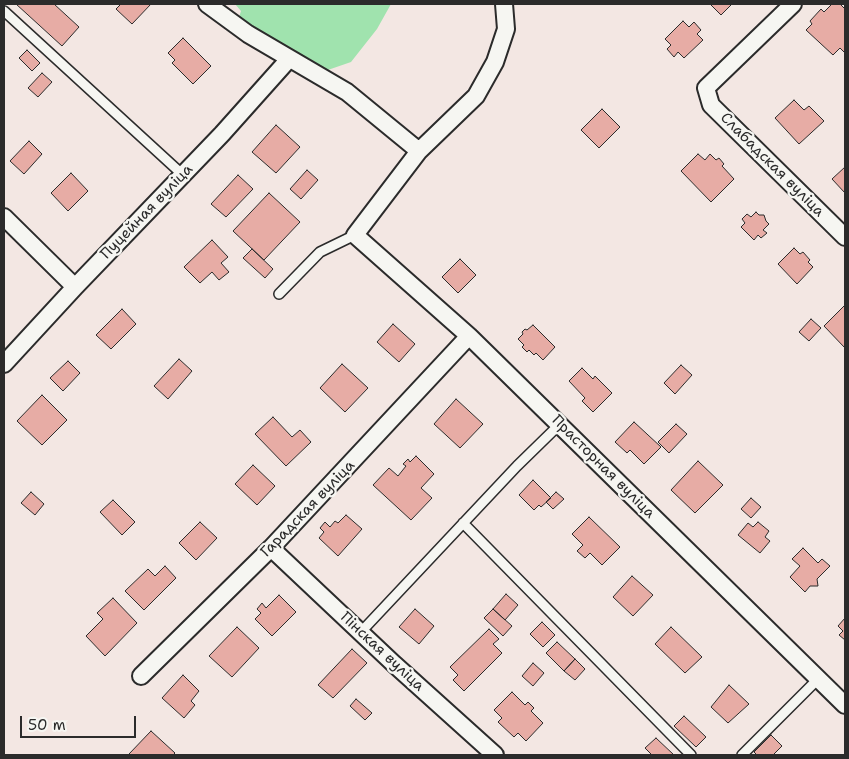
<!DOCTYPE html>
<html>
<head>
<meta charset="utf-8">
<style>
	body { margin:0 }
	#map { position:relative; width:849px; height:759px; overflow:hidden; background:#f3e7e3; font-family:"Shantell Sans",sans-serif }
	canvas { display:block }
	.frame { position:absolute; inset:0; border:5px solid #2b2b2b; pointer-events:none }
	.scale { position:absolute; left:20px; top:716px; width:116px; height:22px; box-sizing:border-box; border:2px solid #2b2b2b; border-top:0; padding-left:6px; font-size:15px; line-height:18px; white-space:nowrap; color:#2b2b2b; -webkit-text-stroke:4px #f6f6f2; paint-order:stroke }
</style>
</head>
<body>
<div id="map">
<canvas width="849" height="759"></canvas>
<div class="frame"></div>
<div class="scale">50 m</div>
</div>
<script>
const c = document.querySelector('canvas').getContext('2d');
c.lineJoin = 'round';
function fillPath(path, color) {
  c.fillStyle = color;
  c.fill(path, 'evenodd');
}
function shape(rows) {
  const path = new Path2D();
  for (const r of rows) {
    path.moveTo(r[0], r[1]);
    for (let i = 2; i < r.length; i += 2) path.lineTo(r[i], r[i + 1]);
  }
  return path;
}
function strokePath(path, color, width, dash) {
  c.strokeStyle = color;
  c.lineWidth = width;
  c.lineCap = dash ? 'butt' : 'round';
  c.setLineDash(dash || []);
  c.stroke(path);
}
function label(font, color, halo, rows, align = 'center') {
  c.font = font + ' "Shantell Sans",sans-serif';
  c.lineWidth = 4.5;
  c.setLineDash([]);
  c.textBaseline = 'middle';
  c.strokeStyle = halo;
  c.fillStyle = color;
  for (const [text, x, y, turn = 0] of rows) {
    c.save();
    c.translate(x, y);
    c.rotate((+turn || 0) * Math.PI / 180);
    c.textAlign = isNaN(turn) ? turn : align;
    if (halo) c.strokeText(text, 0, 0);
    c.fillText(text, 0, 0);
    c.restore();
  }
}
fillPath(shape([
	[235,4,391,4,377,29,351,62,322,72,315,63,297,57,237,24,241,11]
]), '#a0e3ae');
const building = shape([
	[16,4,54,4,79,27,62,46,16,4],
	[121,4,151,4,132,24,116,9,121,4],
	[710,4,732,4,721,15,710,4],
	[832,4,840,4,844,8,845,6,845,53,840,48,833,55,806,30,812,24,810,21,821,9,824,12,832,4],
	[683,21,689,27,694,22,701,30,697,34,703,40,684,58,678,52,674,57,667,49,671,45,665,39,683,21],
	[183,38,211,66,193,84,172,63,175,60,168,53,183,38],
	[27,50,40,63,32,71,19,58,27,50],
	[42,73,52,82,38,97,28,88,42,73],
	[794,100,804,110,809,106,824,121,799,144,775,118,794,100],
	[602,109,620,127,599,148,581,130,602,109],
	[276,125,300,147,276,173,252,152,276,125],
	[29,141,42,154,24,174,10,161,29,141],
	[698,154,705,160,710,154,716,160,719,158,724,164,722,166,734,179,711,202,681,171,698,154],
	[845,167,845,193,832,179,845,167],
	[307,170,318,180,301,199,290,189,307,170],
	[71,173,88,191,68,211,51,193,71,173],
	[238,175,253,189,226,217,211,204,238,175],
	[269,193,300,222,264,260,233,231,269,193],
	[756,212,759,215,764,215,766,221,769,224,763,230,767,233,761,238,758,235,754,240,741,227,745,223,742,219,747,214,751,217,756,212],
	[212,240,228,257,221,263,229,272,219,280,212,272,200,283,184,267,212,240],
	[794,248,800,254,803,252,810,260,808,262,813,267,797,284,778,264,794,248],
	[252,249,273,269,265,278,243,258,252,249],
	[460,259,476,275,458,293,442,277,460,259],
	[845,305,845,348,824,326,845,305],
	[122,309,136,324,111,349,96,335,122,309],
	[811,319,821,328,809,341,799,332,811,319],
	[393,324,415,344,399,362,377,342,393,324],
	[533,325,555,347,543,360,536,353,534,355,529,350,527,352,522,347,524,345,518,339,523,334,522,332,525,329,527,330,533,325],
	[179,359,192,371,168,399,154,386,179,359],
	[68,361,80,373,63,391,50,378,68,361],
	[342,364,368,388,345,412,320,388,342,364],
	[681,365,692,375,675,394,664,383,681,365],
	[582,368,593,379,595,376,612,393,593,412,582,401,585,398,569,381,582,368],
	[42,395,67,420,42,445,17,421,42,395],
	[456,399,483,424,460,448,434,424,456,399],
	[273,417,292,437,300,430,311,442,286,466,255,434,273,417],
	[634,422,661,447,644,464,630,450,627,453,615,442,634,422],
	[676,424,687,434,669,453,658,442,676,424],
	[416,456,434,474,421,488,432,498,411,520,373,485,389,468,398,476,406,466,403,464,408,459,410,462,416,456],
	[698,461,723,485,695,513,671,490,698,461],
	[253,465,275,486,257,505,235,484,253,465],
	[533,480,551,498,541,507,539,505,534,510,519,495,533,480],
	[31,492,44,504,35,515,21,503,31,492],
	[556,492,564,499,553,509,546,502,556,492],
	[751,498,761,507,751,518,741,509,751,498],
	[113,500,135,522,122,535,100,512,113,500],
	[346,515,362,529,338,556,319,538,324,532,320,528,325,522,330,527,335,521,338,523,346,515],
	[589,517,620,547,602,565,590,553,585,558,577,551,583,545,572,534,589,517],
	[200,522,217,538,196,560,179,543,200,522],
	[758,522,769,531,765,537,770,541,760,553,738,535,748,523,753,527,758,522],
	[803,548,818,563,822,559,830,566,817,579,818,586,810,586,805,592,790,577,800,566,792,559,803,548],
	[165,566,176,578,144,610,125,591,148,569,155,576,165,566],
	[632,576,653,595,633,616,613,597,632,576],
	[506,594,518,605,505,620,493,609,506,594],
	[279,595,296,612,272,636,255,619,261,613,257,609,262,603,266,608,279,595],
	[113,598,137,623,105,656,86,636,103,619,97,613,113,598],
	[415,609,434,626,419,644,399,627,415,609],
	[493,609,512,626,503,636,484,618,493,609],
	[845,618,845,640,839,635,843,631,838,626,845,618],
	[542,622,555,635,543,647,530,634,542,622],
	[237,627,259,648,232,677,209,656,237,627],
	[671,627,702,657,685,673,655,644,671,627],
	[489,629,499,639,493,644,502,653,464,691,453,680,458,675,450,667,489,629],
	[557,642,575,659,564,671,546,653,557,642],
	[352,649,367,663,333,698,318,685,352,649],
	[575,659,585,669,575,680,564,671,575,659],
	[533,663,544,673,533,686,522,676,533,663],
	[183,675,199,691,191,701,195,705,184,718,162,698,183,675],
	[729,685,749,704,728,723,711,707,729,685],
	[512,692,525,705,528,702,534,708,531,711,543,723,526,741,518,733,514,737,498,722,502,718,494,710,512,692],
	[356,699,372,713,365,720,350,706,356,699],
	[684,716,706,737,696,747,674,726,684,716],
	[151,731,175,753,173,755,131,755,129,754,151,731],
	[771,735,782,746,773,755,757,755,754,752,771,735],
	[656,738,674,755,652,755,645,748,656,738]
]);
fillPath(building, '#e7aca5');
strokePath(building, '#2b2b2b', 1);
const lane = shape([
	[4,11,183,175],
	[279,294,320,252,355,235],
	[463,523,691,755],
	[360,633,517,466,560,424],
	[742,755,818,679]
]);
const street = shape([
	[207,4,248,34,347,92,419,151,355,235,469,336,845,705],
	[793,4,706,88,711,105,845,237],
	[419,151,476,96,495,62,506,29,504,4],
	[4,217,75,287],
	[4,364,75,287,222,134,289,59],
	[271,548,394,664,495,755],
	[141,676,271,548,469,336]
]);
strokePath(lane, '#2b2b2b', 12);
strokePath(street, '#2b2b2b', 20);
strokePath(lane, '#f6f6f2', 9);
strokePath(street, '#f6f6f2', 16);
label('15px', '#2b2b2b', '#f6f6f2', [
	["Слабадская вуліца",772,165,45],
	["Пуцейная вуліца",147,212,-46],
	["Прасторная вуліца",603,467,45],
	["Гарадская вуліца",308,509,-46],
	["Пінская вуліца",382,652,43]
]);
</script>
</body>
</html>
